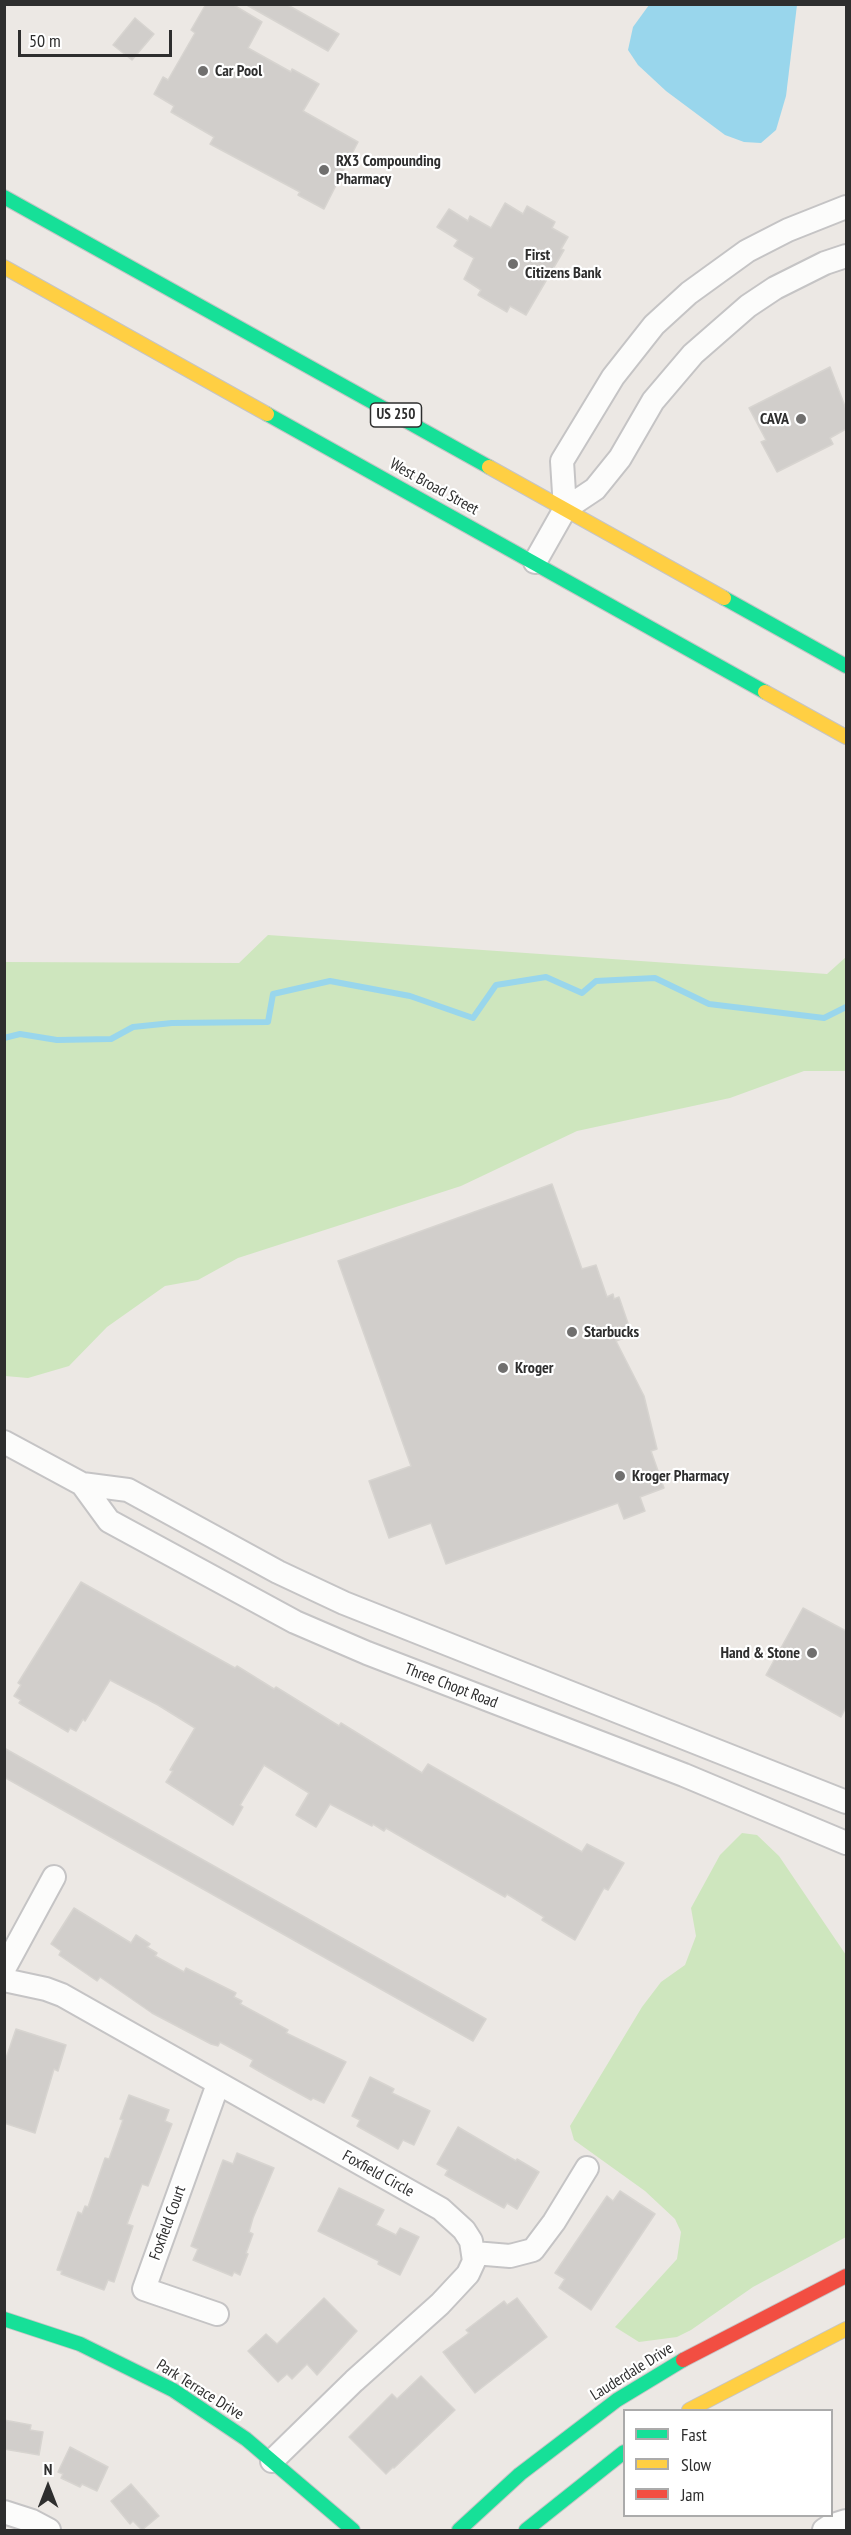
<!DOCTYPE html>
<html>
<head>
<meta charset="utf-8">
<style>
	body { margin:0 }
	#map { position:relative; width:851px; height:2535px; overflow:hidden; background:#ece8e4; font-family:"PT Sans Narrow",sans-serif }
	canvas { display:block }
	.frame { position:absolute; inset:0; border:6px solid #2e2e2e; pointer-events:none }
	.legend { position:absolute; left:623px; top:2409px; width:210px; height:108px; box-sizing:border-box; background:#fff; border:2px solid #ababab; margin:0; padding:8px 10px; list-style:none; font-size:18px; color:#2e2e2e }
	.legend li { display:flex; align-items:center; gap:12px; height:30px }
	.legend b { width:30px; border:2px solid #ababab }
	.north { position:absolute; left:18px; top:2457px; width:60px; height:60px; -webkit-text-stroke:4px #fff; paint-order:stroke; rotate:0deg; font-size:16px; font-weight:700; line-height:24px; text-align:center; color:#2e2e2e }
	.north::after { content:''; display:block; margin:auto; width:21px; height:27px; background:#2e2e2e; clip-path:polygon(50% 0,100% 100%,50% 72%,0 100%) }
	.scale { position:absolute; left:18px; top:30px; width:154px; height:27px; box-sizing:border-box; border:3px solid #2e2e2e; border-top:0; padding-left:8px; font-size:18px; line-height:21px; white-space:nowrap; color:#2e2e2e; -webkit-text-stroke:4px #fff; paint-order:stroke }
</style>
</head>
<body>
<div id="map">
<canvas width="851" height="2535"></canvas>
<div class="frame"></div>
<ul class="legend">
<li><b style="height:8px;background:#16e098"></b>Fast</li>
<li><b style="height:8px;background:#ffcf43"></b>Slow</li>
<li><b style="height:8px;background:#f24e42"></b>Jam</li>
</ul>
<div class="north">N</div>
<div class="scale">50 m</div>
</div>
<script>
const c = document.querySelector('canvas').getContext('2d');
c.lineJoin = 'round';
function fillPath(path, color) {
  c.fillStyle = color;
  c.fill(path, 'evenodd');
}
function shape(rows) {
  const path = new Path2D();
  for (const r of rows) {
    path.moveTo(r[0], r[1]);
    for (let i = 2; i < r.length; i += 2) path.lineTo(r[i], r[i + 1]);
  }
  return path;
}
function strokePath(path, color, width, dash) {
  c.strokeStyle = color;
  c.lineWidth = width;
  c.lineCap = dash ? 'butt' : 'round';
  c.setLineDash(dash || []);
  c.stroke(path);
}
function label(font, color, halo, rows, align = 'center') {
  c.font = font + ' "PT Sans Narrow",sans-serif';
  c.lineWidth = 4.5;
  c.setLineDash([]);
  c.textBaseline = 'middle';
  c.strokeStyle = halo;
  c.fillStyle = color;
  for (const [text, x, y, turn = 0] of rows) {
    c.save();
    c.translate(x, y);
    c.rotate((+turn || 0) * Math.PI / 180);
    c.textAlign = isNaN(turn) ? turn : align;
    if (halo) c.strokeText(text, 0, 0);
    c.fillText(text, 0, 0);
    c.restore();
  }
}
fillPath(shape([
	[268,935,827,974,846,957,846,1071,804,1071,730,1098,577,1131,461,1186,238,1258,198,1280,165,1286,107,1327,69,1366,28,1378,5,1376,5,962,239,963],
	[742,1833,757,1835,779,1856,846,1955,846,2237,753,2287,691,2330,677,2337,639,2342,615,2327,677,2259,681,2232,675,2219,645,2191,574,2140,570,2126,642,2007,661,1982,685,1965,696,1936,691,1908,720,1855]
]), '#cee6be');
fillPath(shape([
	[649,5,797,5,786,96,776,130,761,143,744,142,725,135,666,91,638,65,628,50,633,27]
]), '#99d6ec');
strokePath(shape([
	[4,1038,20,1034,57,1040,111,1039,133,1027,172,1023,268,1022,273,994,330,981,410,996,473,1018,496,985,546,977,582,993,596,981,655,978,709,1004,824,1018,846,1007]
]), '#99d6ec', 6);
const building = shape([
	[206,4,232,4,262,22,248,48,291,72,292,69,319,84,303,111,358,142,324,209,298,195,300,192,210,144,214,137,171,112,174,106,154,94,163,77,168,80,195,33,191,30,206,4],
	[245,4,286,4,339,34,328,51,245,4],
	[135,18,154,34,132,60,113,45,135,18],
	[505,203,523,214,527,206,555,222,552,228,568,237,561,249,564,250,526,315,510,306,507,312,478,295,481,290,464,279,474,258,454,246,458,240,437,227,449,209,468,221,470,216,491,228,505,203],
	[830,367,846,409,846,429,830,438,833,444,777,472,761,442,766,440,749,408,830,367],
	[552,1184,582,1269,596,1265,607,1297,613,1294,614,1299,619,1297,632,1335,616,1341,644,1396,657,1449,651,1451,664,1488,640,1497,645,1511,624,1519,618,1503,446,1564,431,1523,389,1538,369,1481,411,1466,338,1261,552,1184],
	[81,1582,235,1668,237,1666,274,1689,276,1687,339,1726,341,1723,422,1773,428,1764,582,1852,587,1844,624,1863,608,1890,604,1888,575,1940,542,1920,544,1917,507,1894,505,1897,386,1828,384,1831,373,1824,372,1826,330,1804,316,1827,296,1815,309,1793,264,1765,240,1805,243,1807,233,1825,166,1782,173,1771,170,1770,195,1728,158,1705,110,1680,85,1721,83,1719,76,1731,70,1728,68,1732,19,1703,21,1700,14,1696,21,1685,18,1683,81,1582],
	[803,1608,846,1631,846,1707,841,1717,766,1675,803,1608],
	[4,1748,486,2019,473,2041,4,1777,4,1748],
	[74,1908,131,1943,136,1935,150,1944,147,1947,157,1953,155,1956,184,1972,186,1968,236,1993,234,1997,242,2001,240,2004,288,2030,286,2033,346,2062,324,2103,313,2098,311,2100,269,2077,250,2066,253,2060,220,2042,218,2046,211,2044,152,2013,100,1977,97,1981,59,1955,61,1951,51,1944,74,1908],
	[16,2029,66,2045,58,2071,54,2069,35,2133,4,2123,4,2064,16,2029],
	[370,2077,394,2089,392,2093,430,2111,414,2145,403,2140,398,2149,357,2126,360,2120,352,2116,370,2077],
	[129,2095,169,2110,165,2121,172,2124,148,2186,142,2184,127,2224,133,2226,114,2282,108,2280,104,2290,61,2274,62,2271,57,2270,78,2212,82,2214,85,2206,88,2207,105,2158,109,2159,123,2120,120,2119,129,2095],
	[458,2127,516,2161,517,2159,539,2172,517,2209,507,2203,504,2208,445,2175,448,2170,437,2164,458,2127],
	[237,2153,274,2168,253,2218,249,2232,253,2234,246,2253,248,2254,240,2275,234,2272,232,2276,193,2260,198,2249,191,2246,223,2160,233,2164,237,2153],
	[339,2188,384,2210,376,2225,396,2235,400,2228,419,2237,400,2275,378,2264,379,2261,318,2231,339,2188],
	[620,2191,655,2214,591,2310,559,2288,565,2279,555,2273,607,2196,613,2201,620,2191],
	[324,2298,357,2331,317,2375,307,2364,292,2379,287,2374,278,2382,248,2351,266,2334,277,2344,324,2298],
	[517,2298,547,2337,475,2393,443,2352,469,2333,466,2330,504,2301,507,2305,517,2298],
	[421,2376,455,2410,394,2468,393,2467,386,2474,349,2437,392,2394,397,2399,421,2376],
	[4,2420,31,2425,30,2430,43,2432,39,2455,4,2449,4,2420],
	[70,2447,108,2467,97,2491,82,2484,80,2487,61,2478,63,2474,58,2472,70,2447],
	[131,2484,159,2516,142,2530,133,2521,130,2524,111,2501,131,2484]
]);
fillPath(building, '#d1cecb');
strokePath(building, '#d7d4d0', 1.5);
const street = shape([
	[565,509,562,461,613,377,654,325,689,293,747,251,788,230,846,207],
	[535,562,565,509,595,489,620,458,653,401,693,354,748,306,775,288,825,263,846,256],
	[4,1442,82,1484,128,1490,278,1572,344,1603,846,1802],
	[82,1484,109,1521,295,1622,367,1653,684,1775,846,1843],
	[4,1969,54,1877],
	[4,1980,46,1989,62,1995,441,2209,464,2230,471,2241,474,2261,468,2274,440,2304,354,2381,272,2461],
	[474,2253,510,2256,533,2250,554,2222,587,2168],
	[217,2314,144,2289,218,2084],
	[4,2512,32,2521,49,2530],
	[824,2530,830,2526,846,2521]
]);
const fast = shape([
	[4,197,489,467],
	[267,414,765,692],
	[724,598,846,666],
	[4,2319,80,2344,173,2390,246,2439,353,2530],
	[459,2530,520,2474,617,2400,683,2360],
	[526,2530,624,2452]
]);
const slow = shape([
	[4,267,267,414],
	[489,467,724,598],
	[765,692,846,737],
	[689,2410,846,2329]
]);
const jam = shape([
	[683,2360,846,2276]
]);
strokePath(street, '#c5c4c5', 26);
strokePath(fast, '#c5c4c5', 16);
strokePath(slow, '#c5c4c5', 16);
strokePath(jam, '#c5c4c5', 16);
strokePath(street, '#fcfcfb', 22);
strokePath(fast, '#16e098', 14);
strokePath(slow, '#ffcf43', 14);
strokePath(jam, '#f24e42', 14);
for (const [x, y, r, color] of [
	[203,71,6,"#706f6e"],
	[324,170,6,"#706f6e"],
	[513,264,6,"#706f6e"],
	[801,419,6,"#706f6e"],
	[572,1332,6,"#706f6e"],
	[503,1368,6,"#706f6e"],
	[620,1476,6,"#706f6e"],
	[812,1653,6,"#706f6e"]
]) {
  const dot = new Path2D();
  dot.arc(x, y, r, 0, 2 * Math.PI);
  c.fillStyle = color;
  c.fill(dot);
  strokePath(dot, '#fff', 2);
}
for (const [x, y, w] of [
	[396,415,51]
]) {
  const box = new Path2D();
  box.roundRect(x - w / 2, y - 12, w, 24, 4.5);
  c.fillStyle = '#fff';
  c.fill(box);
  strokePath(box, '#2e2e2e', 1.5);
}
label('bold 15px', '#2e2e2e', null, [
	["US 250",396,415]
]);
label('bold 16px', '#2e2e2e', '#fff', [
	["Car Pool",215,71],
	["RX3 Compounding",336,161],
	["Pharmacy",336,179],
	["First",525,255],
	["Citizens Bank",525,273],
	["CAVA",789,419,"right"],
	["Starbucks",584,1332],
	["Kroger",515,1368],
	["Kroger Pharmacy",632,1476],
	["Hand & Stone",800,1653,"right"]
], 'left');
label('16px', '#2e2e2e', '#fff', [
	["West Broad Street",434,487,29],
	["Three Chopt Road",451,1686,21],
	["Foxfield Circle",378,2174,29],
	["Foxfield Court",168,2223,-70],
	["Lauderdale Drive",632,2372,-32],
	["Park Terrace Drive",200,2390,32]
]);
</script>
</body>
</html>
